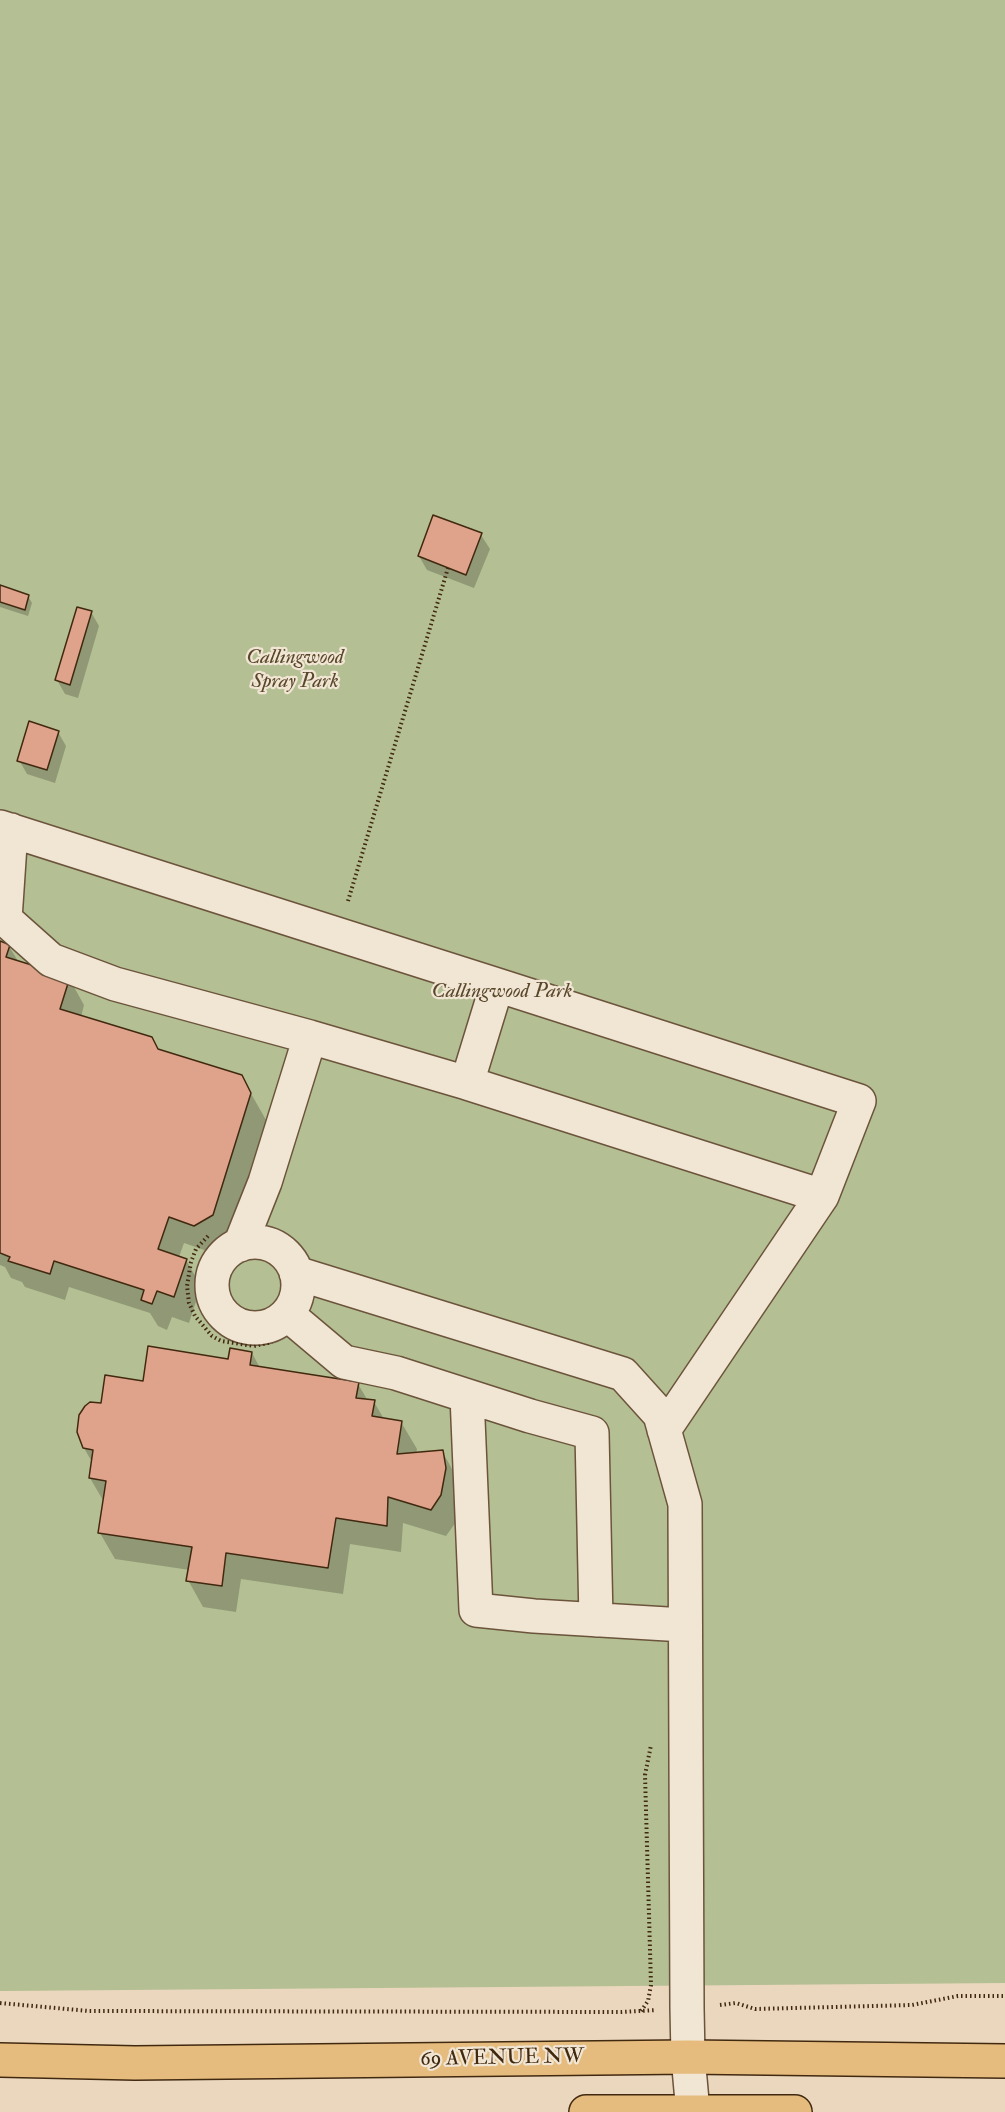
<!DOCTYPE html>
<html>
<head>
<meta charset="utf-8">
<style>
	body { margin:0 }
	canvas { display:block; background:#ead7bd }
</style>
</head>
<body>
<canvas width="1005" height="2112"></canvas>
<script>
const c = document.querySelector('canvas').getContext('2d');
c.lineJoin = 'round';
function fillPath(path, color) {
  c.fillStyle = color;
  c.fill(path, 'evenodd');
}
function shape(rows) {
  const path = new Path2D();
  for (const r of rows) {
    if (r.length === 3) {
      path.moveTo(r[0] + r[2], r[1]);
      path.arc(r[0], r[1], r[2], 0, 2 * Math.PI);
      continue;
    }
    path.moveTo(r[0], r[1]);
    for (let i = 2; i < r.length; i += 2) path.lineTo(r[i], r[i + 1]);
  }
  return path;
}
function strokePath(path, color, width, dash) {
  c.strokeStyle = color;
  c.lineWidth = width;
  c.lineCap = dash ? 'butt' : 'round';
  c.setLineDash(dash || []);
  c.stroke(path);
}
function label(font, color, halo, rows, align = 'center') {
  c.font = font + ' "IM FELL Double Pica",serif';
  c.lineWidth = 4.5;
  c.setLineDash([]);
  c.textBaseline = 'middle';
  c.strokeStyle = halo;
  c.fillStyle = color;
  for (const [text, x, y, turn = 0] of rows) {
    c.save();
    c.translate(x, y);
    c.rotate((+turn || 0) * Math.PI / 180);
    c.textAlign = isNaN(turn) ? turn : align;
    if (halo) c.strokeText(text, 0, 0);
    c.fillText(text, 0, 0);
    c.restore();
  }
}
fillPath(shape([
	[0,0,1005,0,1005,1983,0,1991]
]), '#b4bf93');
fillPath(shape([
	[434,516,481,535,490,549,474,588,427,570,419,556],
	[0,587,28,596,32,603,28,616,0,607],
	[91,612,99,626,78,698,65,694,57,680],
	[58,732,66,746,55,783,27,774,19,760],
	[0,943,9,946,19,963,69,978,84,1005,81,1017,158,1051,241,1076,266,1120,228,1242,210,1252,184,1243,179,1257,186,1260,201,1286,189,1323,172,1317,167,1330,158,1326,150,1313,69,1287,65,1300,25,1287,22,1282,11,1278,5,1267,0,1265],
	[252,1353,260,1368,358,1384,368,1401,374,1402,384,1419,401,1422,417,1449,416,1454,442,1451,457,1478,456,1522,446,1536,403,1523,401,1552,350,1544,343,1594,241,1579,236,1612,203,1607,188,1580,190,1570,115,1559,100,1533,104,1502,90,1478,92,1462,84,1448,103,1405,144,1382,229,1361]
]), '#0003');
const building = shape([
	[433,515,482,533,466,575,418,556,433,515],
	[0,585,29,595,25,610,0,602,0,585],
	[77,607,92,611,70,685,55,680,77,607],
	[29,721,59,731,47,770,17,761,29,721],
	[0,941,10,945,6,957,70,977,60,1009,152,1037,158,1049,242,1075,251,1093,213,1215,194,1226,169,1217,158,1249,187,1259,174,1297,157,1291,152,1304,141,1300,144,1290,54,1261,50,1274,8,1261,10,1257,0,1253,0,941],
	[148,1346,228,1359,230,1348,252,1352,250,1365,359,1382,356,1398,375,1400,372,1416,402,1421,397,1454,443,1450,446,1468,441,1495,431,1510,388,1497,387,1526,336,1518,328,1568,226,1553,222,1586,186,1581,192,1547,98,1533,106,1481,89,1478,93,1450,83,1448,77,1432,79,1415,85,1406,90,1402,101,1403,105,1375,143,1381,148,1346]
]);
fillPath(building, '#dfa38c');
strokePath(building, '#412910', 1.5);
const minor = shape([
	[0,827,497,985,859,1101,822,1196,467,1083,497,985],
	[11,830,5,919,51,960,115,984,310,1037],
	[255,1285,43],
	[240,1245,265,1182,310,1037,467,1083],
	[296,1273,623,1374,660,1415,685,1504,687,2008,688,2057,693,2112],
	[287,1314,344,1362,396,1373,530,1416,592,1433,596,1620],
	[467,1396,476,1610,534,1616,684,1625],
	[664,1430,822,1196]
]);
const major = shape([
	[0,2060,135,2063,688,2057,1005,2061],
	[586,2112,795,2112]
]);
strokePath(minor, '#6b543b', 36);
strokePath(major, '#412910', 36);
strokePath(shape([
	[348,901,448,568],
	[208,1236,196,1249,191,1262,187,1286,189,1303,195,1316,212,1336,221,1341,254,1346,272,1342],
	[0,2003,89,2011,622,2012,656,2010],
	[720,2005,736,2003,755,2009,912,2005,958,1996,1005,1996],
	[641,2011,648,2001,651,1985,645,1775,651,1745]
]), '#412910', 4, [1.5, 3]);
strokePath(minor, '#f1e5d4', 33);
strokePath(major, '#e5bc7e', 33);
label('italic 21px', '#58472a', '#f1e5d4', [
	["Callingwood",295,658],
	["Spray Park",295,682],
	["Callingwood Park",502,992]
]);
label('21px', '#412910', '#f1e5d4', [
	["69 AVENUE NW",502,2059,-1]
]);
</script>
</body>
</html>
